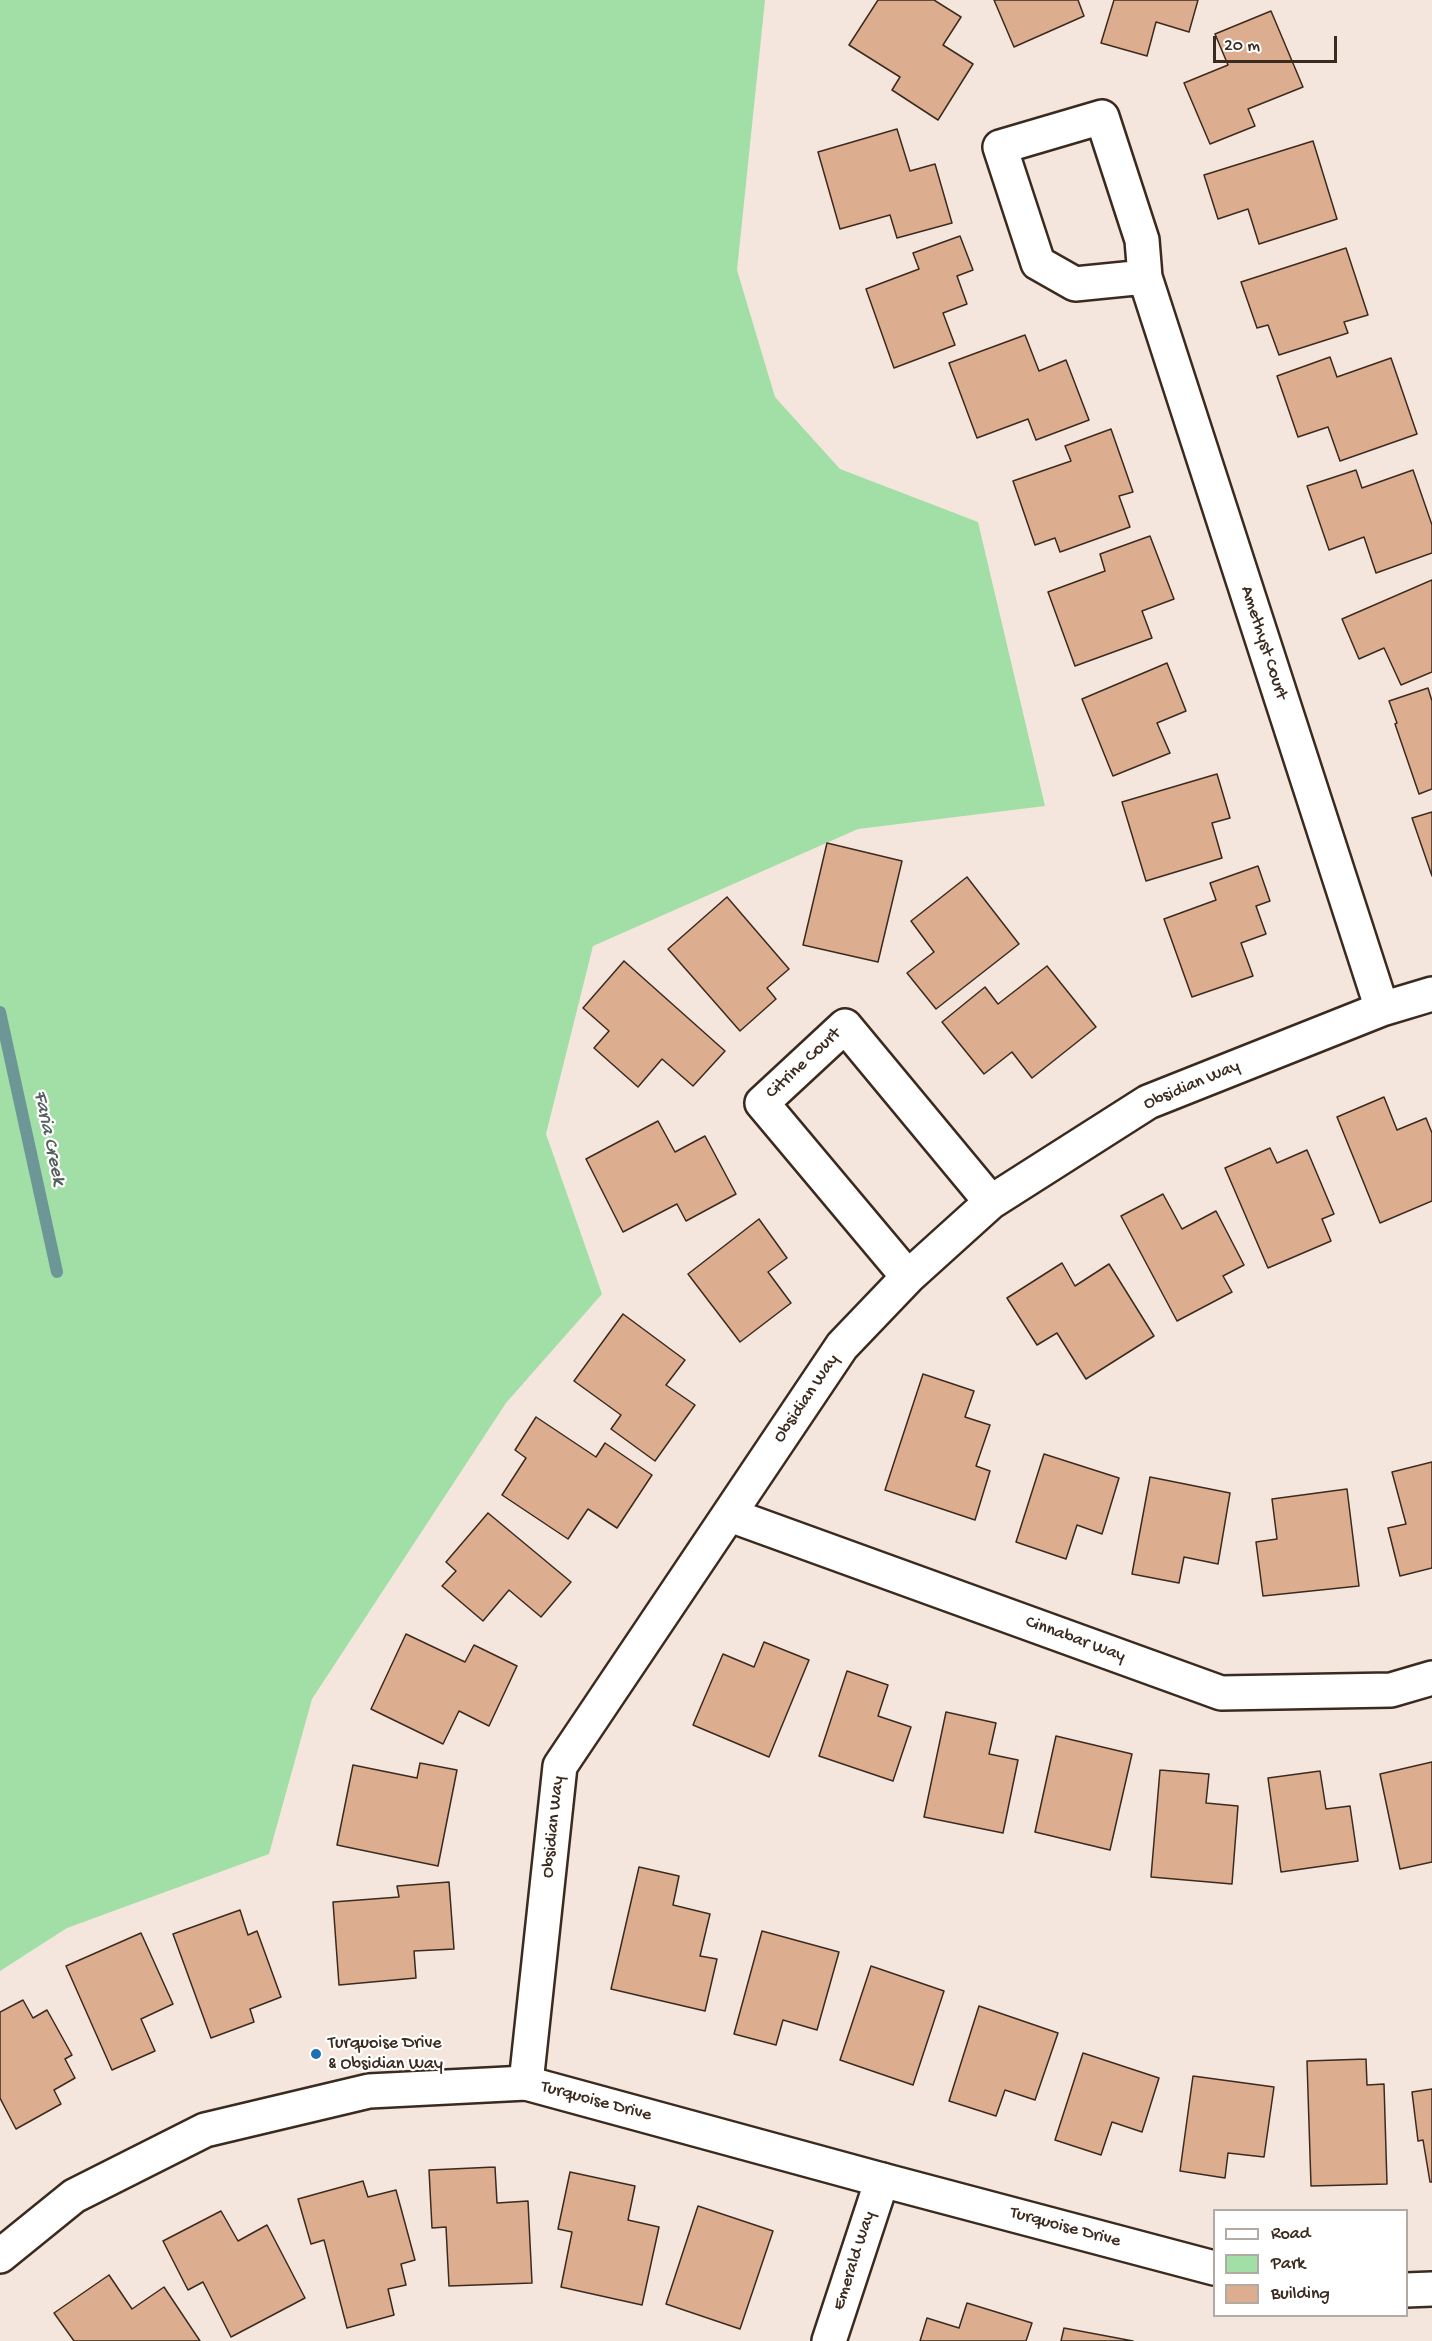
<!DOCTYPE html>
<html>
<head>
<meta charset="utf-8">
<style>
	body { margin:0 }
	#map { position:relative; width:1432px; height:2341px; overflow:hidden; background:#f5e6dd; font-family:"Gochi Hand",sans-serif }
	canvas { display:block }
	.legend { position:absolute; left:1213px; top:2209px; width:195px; height:108px; box-sizing:border-box; background:#fff; border:2px solid #b1aaa5; margin:0; padding:8px 10px; list-style:none; font-size:18px; color:#3b2a1e }
	.legend li { display:flex; align-items:center; gap:12px; height:30px }
	.legend b { width:30px; border:2px solid #b1aaa5 }
	.scale { position:absolute; left:1213px; top:36px; width:124px; height:27px; box-sizing:border-box; border:3px solid #3b2a1e; border-top:0; padding-left:8px; font-size:18px; line-height:21px; white-space:nowrap; color:#3b2a1e; -webkit-text-stroke:4px #fff; paint-order:stroke }
</style>
</head>
<body>
<div id="map">
<canvas width="1432" height="2341"></canvas>
<ul class="legend">
<li><b style="height:8px;background:#fff"></b>Road</li>
<li><b style="height:16px;background:#a1dfa6"></b>Park</li>
<li><b style="height:16px;background:#ddad8f"></b>Building</li>
</ul>
<div class="scale">20 m</div>
</div>
<script>
const c = document.querySelector('canvas').getContext('2d');
c.lineJoin = 'round';
function fillPath(path, color) {
  c.fillStyle = color;
  c.fill(path, 'evenodd');
}
function shape(rows) {
  const path = new Path2D();
  for (const r of rows) {
    path.moveTo(r[0], r[1]);
    for (let i = 2; i < r.length; i += 2) path.lineTo(r[i], r[i + 1]);
  }
  return path;
}
function strokePath(path, color, width, dash) {
  c.strokeStyle = color;
  c.lineWidth = width;
  c.lineCap = dash ? 'butt' : 'round';
  c.setLineDash(dash || []);
  c.stroke(path);
}
function label(font, color, halo, rows, align = 'center') {
  c.font = font + ' "Gochi Hand",sans-serif';
  c.lineWidth = 4.5;
  c.setLineDash([]);
  c.textBaseline = 'middle';
  c.strokeStyle = halo;
  c.fillStyle = color;
  for (const [text, x, y, turn = 0] of rows) {
    c.save();
    c.translate(x, y);
    c.rotate((+turn || 0) * Math.PI / 180);
    c.textAlign = isNaN(turn) ? turn : align;
    if (halo) c.strokeText(text, 0, 0);
    c.fillText(text, 0, 0);
    c.restore();
  }
}
fillPath(shape([
	[0,0,765,0,737,270,775,397,840,469,978,522,1045,806,858,829,593,946,546,1134,602,1294,506,1403,312,1699,269,1854,67,1928,0,1971]
]), '#a1dfa6');
strokePath(shape([
	[0,1012,57,1272]
]), '#6d9797', 12);
const building = shape([
	[878,0,934,0,961,17,943,45,973,64,938,120,892,90,900,77,849,45,878,0],
	[994,0,1078,0,1084,16,1014,47,994,0],
	[1114,0,1198,0,1189,32,1156,22,1147,56,1101,43,1114,0],
	[1271,11,1303,87,1248,109,1255,126,1210,144,1184,83,1228,65,1215,34,1271,11],
	[897,129,910,171,935,164,952,223,897,238,890,215,840,229,818,152,897,129],
	[1313,141,1337,219,1259,244,1248,209,1218,219,1204,175,1313,141],
	[960,236,973,270,957,276,967,304,943,313,955,345,894,368,866,289,919,269,913,253,960,236],
	[1346,248,1368,315,1344,322,1348,333,1279,355,1268,325,1257,328,1241,282,1346,248],
	[1025,335,1039,371,1066,360,1089,420,1036,440,1028,419,977,438,949,363,1025,335],
	[1330,357,1337,377,1391,358,1417,434,1340,461,1328,427,1298,437,1277,376,1330,357],
	[1111,429,1133,492,1119,496,1130,527,1060,552,1055,538,1035,545,1013,481,1071,461,1065,446,1111,429],
	[1356,470,1362,488,1413,470,1432,525,1432,553,1376,573,1364,537,1329,550,1307,486,1356,470],
	[1150,536,1174,599,1142,611,1152,638,1075,666,1048,592,1105,571,1100,554,1150,536],
	[1432,580,1432,672,1401,685,1384,648,1359,659,1342,619,1432,580],
	[1167,663,1186,711,1157,723,1170,753,1113,776,1082,699,1167,663],
	[1428,688,1432,701,1432,789,1419,794,1395,724,1397,723,1389,701,1428,688],
	[1217,774,1230,818,1212,823,1222,858,1146,881,1122,802,1217,774],
	[1432,812,1432,876,1412,818,1432,812],
	[827,843,902,861,878,962,803,945,827,843],
	[1258,866,1270,901,1256,906,1266,934,1241,943,1253,976,1192,997,1164,919,1216,900,1210,883,1258,866],
	[967,877,1019,944,936,1009,907,973,934,952,911,921,967,877],
	[727,897,789,969,767,988,776,999,740,1031,668,949,727,897],
	[624,961,725,1051,693,1086,662,1059,638,1087,594,1048,609,1031,583,1008,624,961],
	[1047,966,1096,1027,1032,1078,1012,1052,984,1074,942,1022,985,987,998,1004,1047,966],
	[1384,1097,1397,1130,1426,1118,1432,1133,1432,1201,1380,1223,1337,1117,1384,1097],
	[658,1121,675,1152,705,1136,736,1194,686,1221,677,1204,623,1232,586,1159,658,1121],
	[1270,1148,1277,1163,1307,1150,1334,1214,1322,1219,1331,1241,1268,1268,1225,1168,1270,1148],
	[1163,1194,1182,1229,1216,1211,1244,1265,1223,1276,1232,1292,1177,1321,1121,1216,1163,1194],
	[759,1219,787,1258,768,1272,791,1303,740,1342,688,1274,759,1219],
	[1062,1263,1075,1286,1109,1264,1154,1336,1086,1379,1057,1333,1037,1345,1007,1298,1062,1263],
	[623,1314,685,1360,666,1385,695,1405,655,1461,611,1429,621,1415,574,1381,623,1314],
	[923,1374,974,1391,965,1417,990,1425,976,1466,990,1471,975,1520,885,1490,923,1374],
	[536,1417,596,1457,605,1443,652,1475,617,1528,588,1509,568,1539,502,1495,526,1458,515,1450,536,1417],
	[1044,1454,1119,1478,1102,1534,1077,1525,1066,1559,1016,1542,1044,1454],
	[1432,1462,1432,1568,1400,1576,1388,1528,1406,1524,1392,1472,1432,1462],
	[1150,1477,1230,1493,1218,1564,1184,1557,1179,1583,1132,1574,1150,1477],
	[1347,1489,1359,1586,1263,1596,1256,1542,1277,1539,1272,1499,1347,1489],
	[488,1513,571,1582,541,1617,509,1590,483,1621,442,1586,456,1571,446,1562,488,1513],
	[406,1634,465,1662,474,1645,517,1666,489,1726,459,1711,443,1744,371,1709,406,1634],
	[764,1642,809,1660,769,1757,693,1725,723,1654,754,1667,764,1642],
	[847,1671,888,1685,878,1716,911,1727,893,1781,819,1756,847,1671],
	[946,1712,996,1723,989,1754,1018,1760,1003,1833,924,1817,946,1712],
	[1056,1736,1132,1754,1110,1850,1035,1832,1056,1736],
	[1432,1762,1432,1862,1400,1869,1380,1774,1432,1762],
	[420,1763,457,1770,438,1866,337,1845,353,1765,417,1778,420,1763],
	[1160,1770,1209,1774,1206,1803,1238,1806,1232,1884,1151,1877,1160,1770],
	[1320,1771,1326,1809,1350,1806,1358,1861,1281,1872,1268,1778,1320,1771],
	[639,1867,679,1876,673,1905,710,1914,700,1956,717,1959,705,2011,611,1989,639,1867],
	[449,1882,454,1949,414,1951,416,1978,339,1985,333,1902,399,1897,397,1886,449,1882],
	[240,1910,248,1935,257,1931,281,1997,250,2009,254,2022,211,2038,173,1934,240,1910],
	[762,1931,839,1952,817,2030,783,2020,776,2045,734,2034,762,1931],
	[141,1933,173,2004,141,2019,155,2051,112,2070,66,1966,141,1933],
	[871,1966,944,1991,913,2085,840,2060,871,1966],
	[23,2000,33,2018,47,2010,72,2055,65,2059,75,2078,54,2090,61,2104,16,2129,0,2098,0,2012,23,2000],
	[979,2006,1058,2033,1035,2100,1005,2090,996,2116,949,2101,979,2006],
	[1083,2053,1159,2078,1142,2132,1112,2122,1101,2155,1055,2140,1083,2053],
	[1366,2059,1367,2085,1384,2084,1387,2184,1311,2186,1307,2061,1366,2059],
	[1193,2076,1274,2087,1264,2157,1228,2153,1225,2178,1180,2171,1193,2076],
	[1432,2089,1432,2182,1430,2182,1423,2140,1418,2141,1412,2092,1432,2089],
	[495,2167,497,2203,528,2201,532,2283,449,2286,446,2227,432,2228,429,2170,495,2167],
	[570,2172,635,2186,628,2220,659,2227,642,2305,561,2287,572,2232,558,2229,570,2172],
	[363,2181,368,2197,396,2190,415,2260,401,2264,406,2285,388,2289,394,2315,347,2328,324,2240,311,2244,298,2199,363,2181],
	[698,2206,773,2231,740,2329,666,2304,698,2206],
	[221,2211,238,2241,267,2225,305,2298,231,2337,203,2282,188,2290,163,2241,221,2211],
	[109,2275,132,2309,164,2287,200,2341,74,2341,54,2313,109,2275],
	[967,2303,1032,2323,1026,2341,920,2341,927,2318,959,2328,967,2303],
	[1064,2328,1133,2341,1061,2341,1064,2328]
]);
fillPath(building, '#ddad8f');
strokePath(building, '#3b2a1e', 1.5);
const street = shape([
	[1145,277,1075,284,1038,263,1000,147,1102,117,1142,240,1145,277,1382,1009],
	[908,1277,762,1103,845,1026,991,1202],
	[730,1515,1221,1693,1391,1690,1432,1678],
	[526,2083,560,1766,842,1346,908,1277,991,1202,1148,1102,1382,1009,1432,994],
	[829,2341,882,2180]
]);
const secondary = shape([
	[0,2256,74,2196,205,2130,369,2091,526,2083,882,2180,1214,2268],
	[1406,2290,1432,2289]
]);
strokePath(street, '#3b2a1e', 38);
strokePath(secondary, '#3b2a1e', 38);
strokePath(street, '#fff', 33);
strokePath(secondary, '#fff', 33);
for (const [x, y, r, color] of [
	[316,2054,6,"#1f6fb2"]
]) {
  const dot = new Path2D();
  dot.arc(x, y, r, 0, 2 * Math.PI);
  c.fillStyle = color;
  c.fill(dot);
  strokePath(dot, '#fff', 2);
}
label('18px', '#3b2a1e', '#fff', [
	["Amethyst Court",1263,643,72],
	["Citrine Court",804,1064,-43],
	["Obsidian Way",1192,1086,-23],
	["Obsidian Way",807,1399,-56],
	["Cinnabar Way",1075,1640,20],
	["Obsidian Way",554,1827,-84],
	["Turquoise Drive",596,2102,15],
	["Turquoise Drive",1065,2228,15],
	["Emerald Way",855,2261,-72]
]);
label('18px', '#3b2a1e', '#fff', [
	["Turquoise Drive",328,2044],
	["& Obsidian Way",328,2065]
], 'left');
label('italic 20px', '#54605b', '#fff', [
	["Faria Creek",48,1138,78]
]);
</script>
</body>
</html>
